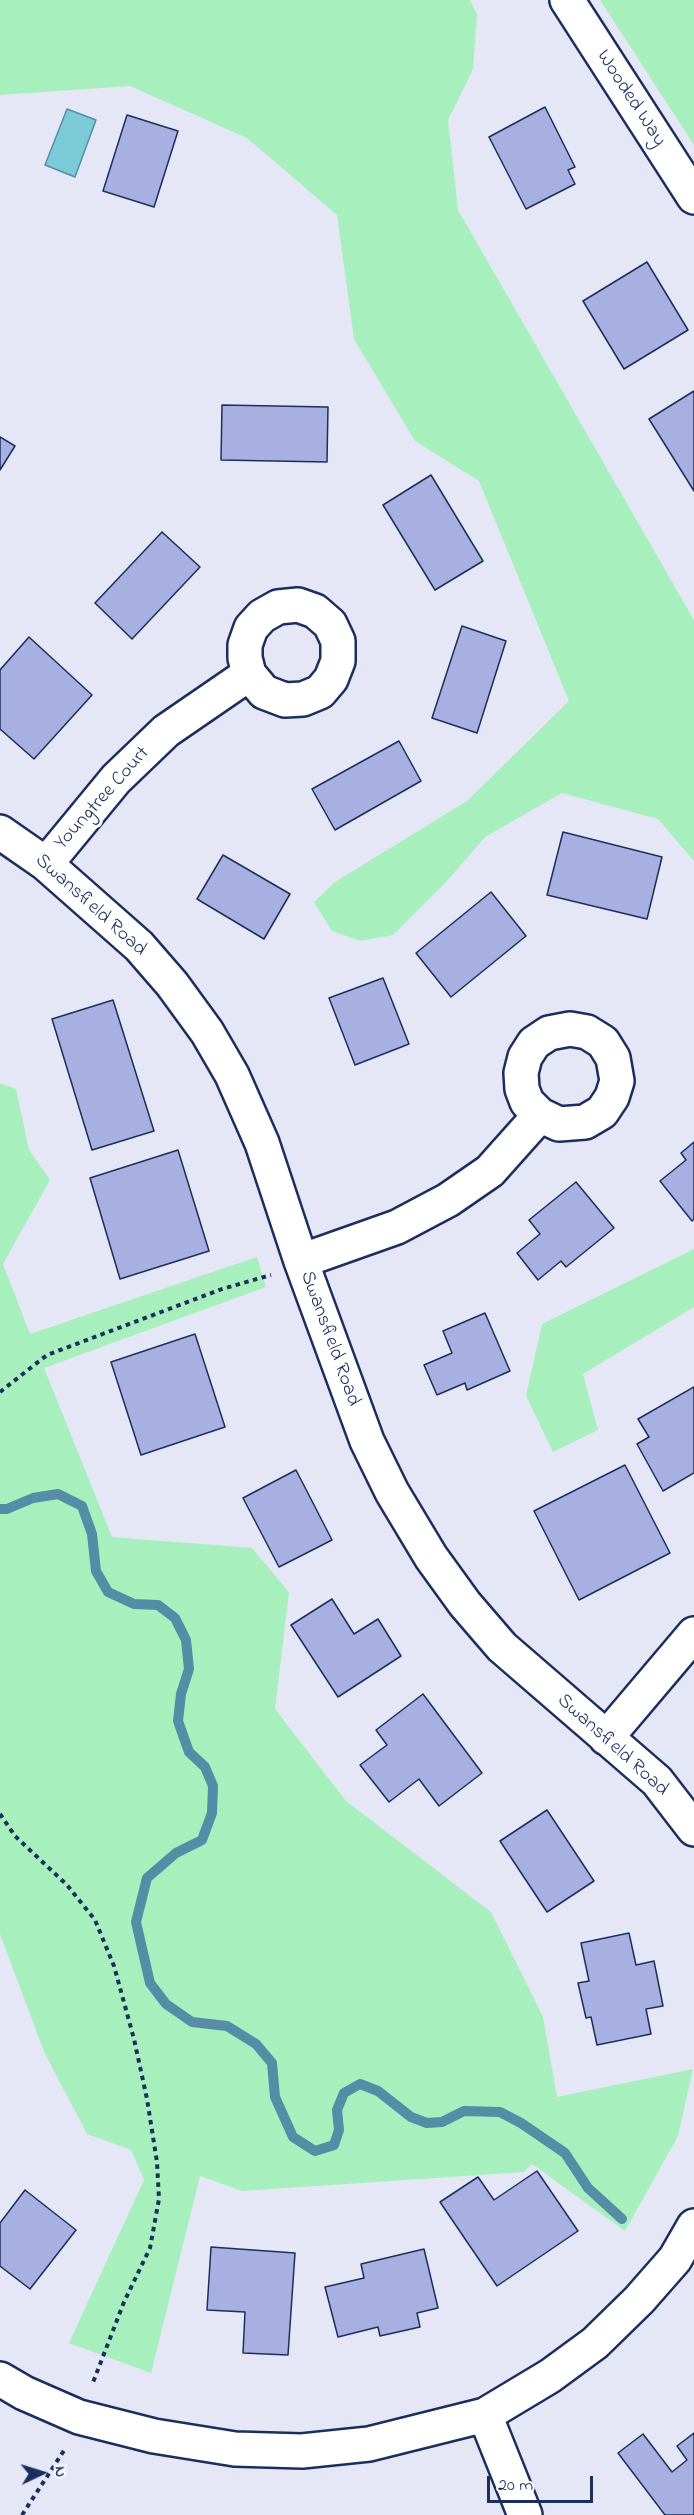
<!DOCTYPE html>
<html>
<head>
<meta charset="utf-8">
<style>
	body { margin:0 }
	#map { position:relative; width:694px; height:2515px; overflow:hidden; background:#e5e7f6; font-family:"Indie Flower",sans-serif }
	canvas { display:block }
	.north { position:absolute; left:12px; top:2443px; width:60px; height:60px; -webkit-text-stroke:4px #fff; paint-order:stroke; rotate:86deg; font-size:16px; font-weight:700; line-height:24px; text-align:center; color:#1b2f5e }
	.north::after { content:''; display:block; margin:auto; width:21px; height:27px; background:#1b2f5e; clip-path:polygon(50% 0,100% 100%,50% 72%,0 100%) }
	.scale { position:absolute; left:487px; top:2476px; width:106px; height:27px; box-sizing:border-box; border:3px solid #1b2f5e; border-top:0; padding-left:8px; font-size:18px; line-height:21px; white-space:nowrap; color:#1b2f5e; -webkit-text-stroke:4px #fff; paint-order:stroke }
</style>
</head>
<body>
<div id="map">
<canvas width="694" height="2515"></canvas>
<div class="north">N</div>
<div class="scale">20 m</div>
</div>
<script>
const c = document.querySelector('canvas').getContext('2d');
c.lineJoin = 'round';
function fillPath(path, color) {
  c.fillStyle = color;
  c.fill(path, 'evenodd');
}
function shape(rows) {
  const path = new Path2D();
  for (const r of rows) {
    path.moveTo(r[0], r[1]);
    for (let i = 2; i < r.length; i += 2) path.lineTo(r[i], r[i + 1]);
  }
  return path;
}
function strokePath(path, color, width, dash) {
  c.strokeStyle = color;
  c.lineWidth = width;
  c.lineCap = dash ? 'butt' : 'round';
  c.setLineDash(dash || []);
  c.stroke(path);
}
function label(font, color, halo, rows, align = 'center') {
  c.font = font + ' "Indie Flower",sans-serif';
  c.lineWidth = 6;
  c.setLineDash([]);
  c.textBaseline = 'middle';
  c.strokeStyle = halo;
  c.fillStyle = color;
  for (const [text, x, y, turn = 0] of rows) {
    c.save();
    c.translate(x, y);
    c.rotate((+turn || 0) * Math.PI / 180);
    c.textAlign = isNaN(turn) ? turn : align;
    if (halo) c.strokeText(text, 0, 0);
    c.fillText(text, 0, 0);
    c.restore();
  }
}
fillPath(shape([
	[0,0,470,0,477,14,473,69,448,120,458,210,694,620,694,861,658,819,562,793,485,837,447,881,393,935,360,941,332,931,314,902,335,882,467,801,569,701,479,481,415,441,354,339,337,215,247,138,130,86,0,95],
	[600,0,694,0,694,145,659,91],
	[0,1083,16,1089,29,1150,50,1180,3,1264,30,1334,257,1257,266,1287,44,1368,112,1537,252,1548,289,1592,275,1709,346,1801,491,1912,543,2017,557,2097,693,2069,678,2136,625,2231,532,2164,524,2172,242,2191,200,2176,151,2373,69,2343,144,2180,131,2150,87,2134,45,2054,0,1934],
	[694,1249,694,1307,583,1374,598,1430,553,1452,526,1396,542,1324]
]), '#a7efbc');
const water = shape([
	[67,109,96,120,75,177,45,165,67,109]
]);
fillPath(water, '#7acbd5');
strokePath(water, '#548da5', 1.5);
strokePath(shape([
	[0,1509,7,1509,33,1498,58,1494,82,1506,92,1534,96,1571,108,1592,134,1604,158,1605,175,1618,186,1640,189,1669,181,1694,178,1721,189,1752,205,1767,213,1786,212,1813,202,1840,176,1853,147,1878,136,1922,150,1983,166,2004,192,2022,227,2026,256,2044,272,2063,275,2097,293,2137,315,2151,334,2145,339,2130,337,2110,344,2093,360,2084,378,2091,411,2117,427,2123,442,2122,464,2111,500,2112,521,2123,565,2153,588,2188,622,2219]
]), '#548da5', 10);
const building = shape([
	[545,107,575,167,568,170,575,184,526,209,489,137,545,107],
	[127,115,178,131,154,207,103,191,127,115],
	[647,262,688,330,624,369,583,301,647,262],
	[694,391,694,491,649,419,694,391],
	[222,405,328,407,327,462,221,460,222,405],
	[0,437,15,446,0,470,0,437],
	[431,475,483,561,435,590,383,505,431,475],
	[162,532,200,567,132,639,95,603,162,532],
	[462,626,506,641,477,733,432,718,462,626],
	[29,637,92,695,34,759,0,729,0,670,29,637],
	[399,741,421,781,335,830,312,789,399,741],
	[563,832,662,857,647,919,547,895,563,832],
	[223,855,290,894,264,939,197,899,223,855],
	[491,892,526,936,451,997,416,953,491,892],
	[383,978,409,1044,355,1065,329,998,383,978],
	[113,1000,154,1131,92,1150,52,1019,113,1000],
	[694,1142,694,1219,692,1221,660,1181,686,1160,681,1153,694,1142],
	[178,1150,209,1251,120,1279,90,1178,178,1150],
	[576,1182,614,1228,566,1267,561,1261,538,1280,517,1253,540,1234,529,1220,576,1182],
	[485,1313,510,1371,467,1390,465,1383,437,1395,424,1365,452,1353,443,1331,485,1313],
	[195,1334,225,1427,141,1455,111,1362,195,1334],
	[694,1387,694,1473,663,1491,637,1444,649,1437,638,1419,694,1387],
	[625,1465,670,1553,579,1600,534,1511,625,1465],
	[296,1470,332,1540,279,1567,243,1498,296,1470],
	[332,1599,354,1634,378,1619,401,1656,338,1697,291,1625,332,1599],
	[423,1694,482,1773,439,1806,419,1779,389,1802,360,1765,387,1745,376,1730,423,1694],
	[547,1810,594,1881,547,1912,500,1841,547,1810],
	[629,1933,636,1965,654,1961,663,2006,646,2009,651,2034,597,2045,591,2017,586,2018,578,1983,589,1981,581,1943,629,1933],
	[537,2171,578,2231,497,2286,440,2202,478,2177,494,2200,537,2171],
	[25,2190,76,2230,30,2289,0,2266,0,2223,25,2190],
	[211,2247,295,2253,288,2355,243,2353,245,2312,207,2310,211,2247],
	[424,2249,438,2308,417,2313,420,2327,380,2336,378,2327,338,2337,325,2287,364,2278,361,2264,424,2249],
	[694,2433,694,2515,665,2515,618,2453,643,2434,672,2472,687,2460,677,2446,694,2433]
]);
fillPath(building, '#a7b0e0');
strokePath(building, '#1b2f5e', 1.5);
const minor = shape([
	[567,0,694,197],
	[0,832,46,864,139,946,172,984,207,1032,232,1075,262,1143,301,1261,367,1441,392,1492,431,1557,465,1604,502,1647,657,1781,694,1829],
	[46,864,116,779,166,731,249,674,264,692,285,700,303,699,320,692,331,679,338,661,338,641,330,624,315,611,298,605,278,607,262,616,251,628,245,645,245,658,249,674],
	[301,1261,397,1227,448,1200,490,1171,540,1115,559,1124,585,1122,602,1112,612,1097,617,1081,613,1058,603,1042,587,1032,570,1029,549,1033,534,1043,525,1057,521,1073,522,1089,527,1102,540,1115],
	[606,1738,694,1634],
	[0,2379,24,2393,79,2417,154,2436,235,2449,302,2451,369,2444,485,2415,550,2376,595,2343,639,2300,675,2259,694,2226],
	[485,2415,525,2515]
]);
strokePath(minor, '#1b2f5e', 38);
strokePath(shape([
	[0,1392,47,1355,222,1289,271,1275],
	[0,1814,15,1836,67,1885,95,1920,114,1966,134,2039,147,2099,157,2162,159,2199,150,2248,124,2302,92,2385],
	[22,2515,65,2449]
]), '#1b2f5e', 4, [4.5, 4.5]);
strokePath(minor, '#fff', 33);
label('20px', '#1b2f5e', '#fff', [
	["Wooded Way",630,99,57],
	["Youngtree Court",103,799,-48],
	["Swansfield Road",90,906,42],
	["Swansfield Road",329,1339,70],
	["Swansfield Road",612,1746,42]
]);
</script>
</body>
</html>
